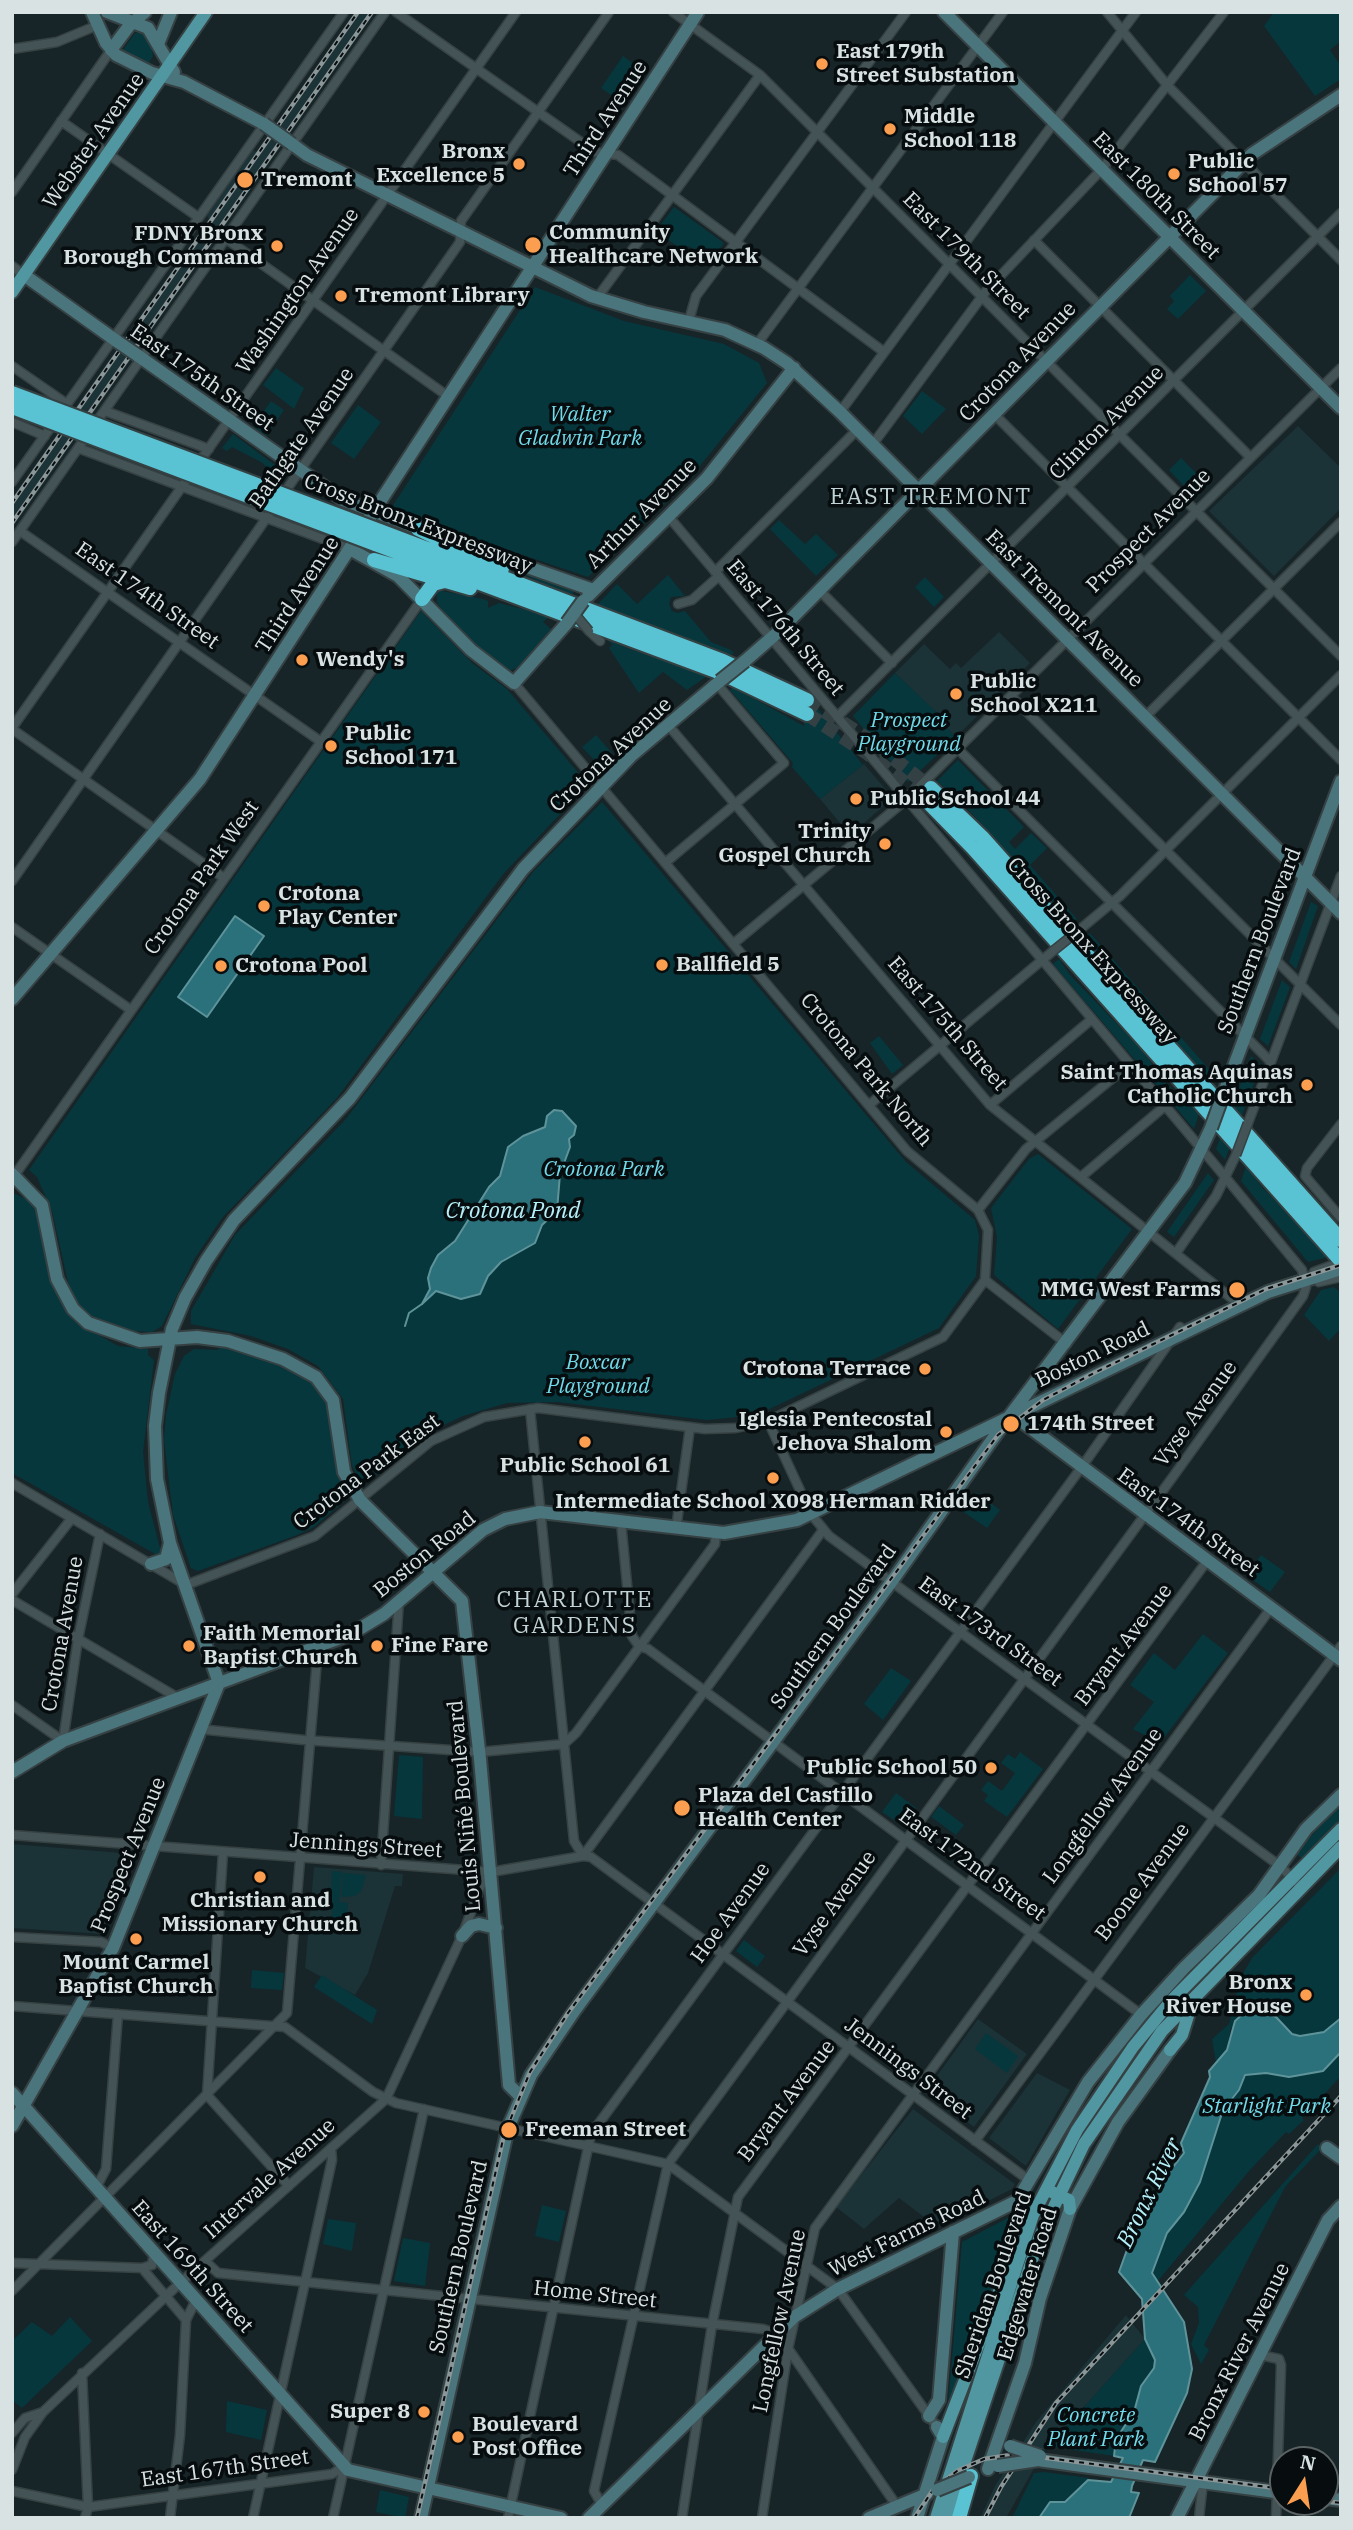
<!DOCTYPE html>
<html>
<head>
<meta charset="utf-8">
<style>
	body { margin:0 }
	#map { position:relative; width:1353px; height:2530px; overflow:hidden; background:#172528; font-family:"IBM Plex Serif",serif }
	canvas { display:block }
	.frame { position:absolute; inset:0; border:14px solid #d9e2e3; pointer-events:none }
	.north { position:absolute; left:1269px; top:2446px; width:70px; height:70px; box-sizing:border-box; background:#070d0e; border:2px solid #5b6263; border-radius:50%; rotate:12deg; font-size:19px; font-weight:700; line-height:28px; text-align:center; color:#d9e2e3 }
	.north::after { content:''; display:block; margin:auto; width:24px; height:32px; background:#fb9e50; clip-path:polygon(50% 0,100% 100%,50% 72%,0 100%) }
</style>
</head>
<body>
<div id="map">
<canvas width="1353" height="2530"></canvas>
<div class="frame"></div>
<div class="north">N</div>
</div>
<script>
const c = document.querySelector('canvas').getContext('2d');
c.lineJoin = 'round';
function fillPath(path, color) {
  c.fillStyle = color;
  c.fill(path, 'evenodd');
}
function shape(rows) {
  const path = new Path2D();
  for (const r of rows) {
    path.moveTo(r[0], r[1]);
    for (let i = 2; i < r.length; i += 2) path.lineTo(r[i], r[i + 1]);
  }
  return path;
}
function strokePath(path, color, width, dash) {
  c.strokeStyle = color;
  c.lineWidth = width;
  c.lineCap = dash ? 'butt' : 'round';
  c.setLineDash(dash || []);
  c.stroke(path);
}
function label(font, color, halo, rows, align = 'center') {
  c.font = font + ' "IBM Plex Serif",serif';
  c.lineWidth = 7;
  c.setLineDash([]);
  c.textBaseline = 'middle';
  c.strokeStyle = halo;
  c.fillStyle = color;
  for (const [text, x, y, turn = 0] of rows) {
    c.save();
    c.translate(x, y);
    c.rotate((+turn || 0) * Math.PI / 180);
    c.textAlign = isNaN(turn) ? turn : align;
    if (halo) c.strokeText(text, 0, 0);
    c.fillText(text, 0, 0);
    c.restore();
  }
}
fillPath(shape([
	[355,12,375,12,12,528,12,498,209,219,207,216,221,195,253,150,257,152],
	[1298,426,1341,468,1341,508,1274,576,1209,511],
	[999,632,1030,663,956,737,947,728,949,725,895,673,924,644,950,669,956,663,961,668],
	[864,764,893,798,850,835,820,799],
	[12,1844,134,1854,103,1934,12,1928],
	[314,1867,403,1874,402,1886,395,1886,368,1973,355,1995,305,1968],
	[978,2019,1027,2054,974,2127,926,2091],
	[1037,2073,1070,2090,1026,2166,989,2138],
	[913,2109,1015,2184,1012,2189,937,2227,899,2198,864,2229,836,2207],
	[1126,2315,1145,2339,1058,2436,1049,2442,1006,2518,980,2518,995,2486,1036,2422]
]), '#1b3236');
fillPath(shape([
	[1274,12,1341,12,1341,41,1330,50,1341,66,1341,79,1315,96,1264,26],
	[135,33,143,33,151,46,153,56,148,65,122,51],
	[623,56,645,72,624,104,601,88],
	[674,207,724,243,711,262,689,246,685,252,656,231],
	[1190,275,1206,291,1178,319,1167,309,1174,301,1170,296],
	[535,287,624,321,724,344,759,363,767,383,686,483,588,577,390,510],
	[276,368,304,388,294,409,263,385],
	[922,391,946,409,922,434,903,416],
	[271,401,284,410,266,436,253,426],
	[358,405,381,422,354,459,331,443],
	[233,434,287,474,275,492,265,487,275,474,261,462,232,447,227,451,222,448],
	[1181,458,1208,485,1195,498,1169,470],
	[779,520,805,544,816,534,838,555,816,576,770,529],
	[494,561,576,590,570,596],
	[668,575,685,596,671,597,669,604,672,611,678,613,685,611,711,642,731,650,734,653,731,655,596,606,617,584,637,604],
	[925,577,944,597,934,607,915,587],
	[437,590,483,599,488,601,488,608,499,603,550,616,543,622,551,629,517,668,508,671,485,656,455,626,437,603],
	[421,611,472,663,507,689,586,782,585,788,504,873,337,1098,222,1218,195,1258,162,1326,152,1332,134,1331,96,1320,82,1309,70,1291,52,1211,37,1177,29,1170],
	[608,640,630,649,707,676,687,690,663,672,639,693,609,648,612,645],
	[895,673,950,725,947,728,956,737,908,782,853,716],
	[733,687,804,726,806,696,801,688,863,765,820,799,792,767,793,763,730,690],
	[596,735,612,753,599,765,582,747],
	[958,760,1024,827,1009,842,1015,849,1031,833,1047,848,1030,865,1077,919,1072,923,961,802,937,781],
	[602,802,906,1162,975,1220,979,1236,976,1276,939,1328,757,1415,707,1420,558,1402,507,1403,463,1416,431,1431,362,1485,352,1466,343,1399,318,1366,288,1349,251,1336,191,1324,191,1311,235,1235,346,1119,533,872],
	[1311,902,1318,906,1296,969,1289,962],
	[1090,933,1214,1075,1212,1082,1084,938],
	[1059,959,1070,975,1143,1051,1165,1082,1199,1114,1194,1129,1053,964],
	[1282,980,1290,987,1268,1046,1260,1039],
	[879,1036,903,1065,892,1074,870,1043],
	[1251,1056,1261,1065,1225,1160,1216,1149],
	[1038,1154,1132,1229,1058,1329,994,1275,997,1237,991,1208,1029,1159],
	[1246,1166,1261,1186,1328,1257,1308,1262,1241,1181],
	[1208,1173,1214,1180,1174,1237,1167,1232],
	[13,1193,37,1204,49,1272,60,1299,74,1321,118,1346,148,1349,148,1355,154,1360,143,1452,148,1502,161,1552,157,1555,12,1473],
	[1334,1287,1341,1293,1341,1328,1329,1341,1304,1315,1321,1290],
	[220,1345,296,1370,309,1377,325,1396,352,1494,314,1527,297,1535,198,1571,191,1568,173,1515,164,1440,166,1415,175,1374,184,1356,194,1349,218,1350],
	[976,1492,1000,1510,987,1528,962,1511],
	[1261,1555,1285,1572,1270,1592,1246,1575],
	[1203,1634,1228,1653,1160,1743,1133,1729,1154,1702,1130,1685,1154,1653,1175,1670],
	[891,1668,911,1681,883,1720,864,1704],
	[1020,1752,1043,1769,1007,1817,984,1801,988,1795,981,1790,988,1781,1002,1791,1015,1773,1001,1763,1008,1754,1015,1759],
	[399,1755,423,1757,422,1819,394,1816],
	[896,1793,916,1808,903,1826,882,1812],
	[1341,1803,1341,1820,1304,1861,1296,1853],
	[939,1806,964,1825,956,1835,931,1817],
	[1341,1868,1341,2018,1324,2032,1307,2036,1231,2028,1227,2050,1216,2063,1212,2039,1229,2024,1240,1979,1252,1958],
	[332,1871,342,1872,339,1902,348,1903,346,1931,331,1929,333,1902,336,1902,330,1901],
	[343,1873,366,1875,361,1892,354,1896,341,1897],
	[744,1940,765,1956,757,1967,736,1951],
	[252,1970,284,1973,282,1990,251,1988],
	[322,1975,377,2010,372,2024,314,1987],
	[986,2033,1018,2056,1007,2073,975,2049],
	[1341,2052,1341,2076,1302,2118,1304,2120,1289,2134,1286,2132,1249,2171,1157,2282,1152,2273,1167,2233,1184,2212,1223,2110,1239,2091,1246,2075,1266,2073,1289,2077,1323,2071],
	[1318,2144,1322,2148,1285,2187,1204,2345,1209,2350,1201,2364,1191,2344,1199,2323,1198,2307,1184,2295],
	[1028,2202,1031,2205,1010,2249,948,2406,962,2242,1023,2210],
	[542,2205,566,2211,559,2242,535,2236],
	[328,2219,356,2223,352,2251,323,2244],
	[403,2238,430,2243,425,2286,394,2281],
	[70,2317,92,2341,22,2408,12,2400,12,2341,32,2322,52,2336],
	[1145,2339,1155,2360,1154,2368,1141,2386,1136,2407,1114,2456,1053,2447,1058,2436],
	[227,2401,267,2410,261,2440,226,2432],
	[1044,2472,1089,2478,1065,2502,1050,2502,1039,2518,1012,2518,1034,2473],
	[380,2490,409,2497,405,2518,376,2512]
]), '#06373d');
const water = shape([
	[235,916,264,936,207,1017,178,997,235,916],
	[554,1110,562,1111,576,1126,574,1135,569,1139,570,1147,560,1174,557,1211,542,1225,535,1243,501,1262,488,1276,480,1294,461,1299,436,1291,422,1304,430,1289,428,1278,431,1268,438,1255,455,1241,489,1187,500,1176,508,1147,523,1136,545,1127,547,1116,554,1110],
	[1261,2011,1276,2017,1292,2034,1300,2036,1324,2032,1341,2018,1341,2052,1323,2071,1289,2077,1266,2073,1245,2075,1239,2090,1223,2110,1200,2182,1184,2212,1167,2233,1152,2273,1184,2322,1192,2369,1187,2393,1155,2462,1143,2460,1132,2486,1131,2492,1139,2493,1129,2518,1039,2518,1050,2502,1065,2502,1088,2480,1111,2482,1123,2458,1114,2456,1116,2439,1134,2412,1141,2386,1154,2368,1155,2360,1145,2339,1142,2299,1119,2272,1128,2247,1162,2181,1184,2153,1181,2143,1210,2077,1209,2071,1227,2050,1235,2021,1245,2012,1261,2011]
]);
fillPath(water, '#2b717b');
strokePath(water, '#5f939a', 2);
strokePath(shape([
	[405,1326,409,1313,422,1304]
]), '#5f939a', 2);
strokePath(shape([
	[807,700,874,743,931,788],
	[807,714,867,753,922,796]
]), '#344144', 14, [14, 7]);
const street = shape([
	[396,12,595,152,618,155,884,352],
	[673,12,760,75,1341,656],
	[1107,12,1167,85,1341,260],
	[12,49,57,42,98,25],
	[61,121,198,217],
	[12,192,111,50],
	[225,238,449,397],
	[1034,240,1250,457],
	[12,266,24,275],
	[597,298,760,75],
	[689,320,696,296,906,12],
	[757,344,1003,12],
	[12,366,67,404],
	[105,411,209,449],
	[840,412,1136,12],
	[994,414,1341,760],
	[12,422,45,436],
	[873,444,986,291,1102,169,1224,12],
	[78,448,350,549],
	[12,482,344,12],
	[20,531,320,741],
	[12,542,385,12],
	[715,572,858,429],
	[819,590,892,663],
	[678,604,692,600,719,576],
	[589,631,600,641],
	[1011,696,1341,1025],
	[837,717,1341,213],
	[1145,717,1341,522],
	[668,725,990,1105,1240,1305],
	[12,728,516,12],
	[12,729,224,878],
	[958,749,1271,1062],
	[665,863,784,763,717,684],
	[12,881,460,242,461,221,609,12],
	[12,927,131,1010],
	[1078,931,1120,896,1341,675],
	[733,944,907,799,1341,368],
	[869,1105,1053,951],
	[990,1105,1092,1019],
	[1248,1123,1341,876],
	[1341,1124,1307,1168,1305,1176,1341,1218],
	[1081,1177,1165,1106],
	[12,1179,422,599],
	[978,1210,1026,1149,1130,1064],
	[1176,1253,1216,1196,1236,1155],
	[1314,1272,1341,1262],
	[985,1280,1067,1344],
	[1319,1282,1341,1277],
	[530,1409,574,1841,583,1856,823,1530],
	[768,1421,811,1514,829,1536,1280,1866,1301,1887],
	[12,1483,186,1585,315,1536,431,1441,484,1417,538,1408,705,1429,736,1428,768,1421,943,1337,985,1280,988,1230,978,1210,907,1151,514,683],
	[621,1522,632,1636,639,1646,648,1649,1143,2016],
	[676,1529,690,1427],
	[12,1594,72,1518],
	[12,1600,180,1699],
	[12,1705,63,1741,78,1639,100,1534],
	[199,1729,304,1740,480,1752,564,1744,576,1733,715,1544,716,1532],
	[12,1835,491,1872,583,1856,591,1857,1030,2181],
	[223,1852,207,2095,289,2186],
	[381,1865,399,1600],
	[12,1937,101,1942,113,1948],
	[12,2006,285,2027,373,2092,396,2103,668,2164,838,2289,937,2427],
	[975,2141,1341,1646],
	[96,2188,106,2169,118,2014],
	[205,2261,218,2273,763,2329,778,2334,897,2506],
	[12,2263,142,2268,152,2265,154,2253],
	[142,2268,186,2320],
	[12,2291,287,2013,318,1648],
	[1260,2355,1279,2359,1281,2365,1276,2518],
	[82,2373,88,2507,85,2518],
	[12,2433,25,2418,43,2412],
	[12,2470,25,2437,43,2412,180,2283,386,2099,462,1936,483,1880,491,1872],
	[12,2491,88,2507,332,2474,344,2466],
	[602,2505,594,2491,668,2164,1172,1478,1303,1296,1306,1287,1302,1270,1226,1178,669,517],
	[170,2518,180,2435,186,2320,196,2300],
	[253,2518,332,2160,331,2148],
	[333,2518,424,2109],
	[508,2518,591,2134,1081,1468,1180,1327],
	[682,2518,712,2325,738,2197,1207,1561],
	[762,2518,788,2349,815,2228,1271,1608],
	[1199,2518,1203,2482]
]);
const secondary = shape([
	[92,12,106,43,116,55,152,73,184,82,264,124],
	[107,12,148,28,174,72],
	[944,12,1341,408],
	[158,44,171,12],
	[111,50,129,26,145,12],
	[292,144,307,155,591,296,644,312,725,330,764,348,787,363,840,412,1341,913],
	[24,275,118,342],
	[137,355,343,500,428,532],
	[465,545,593,590],
	[350,549,398,576,471,650,514,683,567,623],
	[588,596,707,478,794,368],
	[745,661,777,633,1252,154,1341,95],
	[12,999,200,779,698,12],
	[1223,1095,1341,781],
	[12,1174,42,1205,57,1279,73,1309,88,1323,140,1341,197,1337,228,1341,283,1359,316,1377,333,1400,344,1472,360,1500,462,1601,480,1759,509,2085,520,2096],
	[1013,1415,1341,1660],
	[151,1564,166,1559,170,1543],
	[12,1772,63,1741,351,1634,384,1614,483,1530,505,1519,540,1512,724,1533,797,1520,1268,1292,1341,1269],
	[462,1936,471,1926,479,1924,496,1928],
	[12,2093,348,2470,561,2518],
	[12,2126,113,1948,219,1683,170,1543,157,1479,155,1426,159,1393,172,1329,185,1298,206,1261,234,1220,350,1098,523,869,631,756,720,681],
	[1327,2148,1341,2158],
	[929,2416,939,2400,953,2232],
	[1038,2460,1283,2493],
	[988,2469,1025,2363,1040,2298,1070,2209,1118,2122,1170,2050],
	[1325,2498,1341,2500],
	[421,2518,508,2128,531,2075,575,2010,892,1581,1002,1426,1185,1183,1211,1128],
	[589,2518,794,2317,838,2289,1017,2201,1088,2082,1141,2015,1184,1968,1259,1895,1306,1829,1341,1795],
	[869,2518,927,2494],
	[917,2518,943,2437,937,2427],
	[1177,2518,1328,2220,1341,2206]
]);
const primary = shape([
	[12,292,206,12],
	[1170,2050,1182,2035,1192,2003],
	[1052,2192,1069,2200,1070,2209],
	[943,2437,1015,2250],
	[936,2518,1033,2215,1077,2130,1133,2047,1171,2001,1341,1829],
	[946,2518,1040,2236,1084,2144,1162,2031,1341,1847]
]);
const highway = shape([
	[418,529,502,569],
	[380,531,723,661,807,700],
	[375,544,721,673,807,714],
	[374,560,470,588],
	[422,599,433,584,444,581],
	[931,788,982,837,1341,1240],
	[922,796,973,848,1341,1261],
	[959,2518,971,2476]
]);
strokePath(street, '#364143', 11);
strokePath(secondary, '#364143', 16);
strokePath(primary, '#364143', 16);
strokePath(highway, '#364143', 18);
strokePath(street, '#445456', 8);
strokePath(secondary, '#4b757c', 12);
strokePath(primary, '#5197a1', 12);
strokePath(highway, '#5ac3d3', 14);
const rail = shape([
	[12,503,358,12],
	[12,523,372,12],
	[1325,2501,1341,2503],
	[417,2518,504,2135,530,2072,568,2013,998,1435,1043,1400,1094,1373,1266,1289,1341,1265],
	[914,2518,933,2490,957,2471,984,2459,1017,2454,1283,2489],
	[985,2518,1001,2487,1056,2403,1341,2096]
]);
strokePath(rail, '#8b9698', 4.5);
strokePath(rail, '#070d0e', 2, [5]);
const streetBridge = shape([
	[574,613,589,631],
	[1053,951,1078,931],
	[1236,1155,1248,1123]
]);
const secondaryBridge = shape([
	[264,124,292,144],
	[118,342,137,355],
	[567,623,583,601],
	[720,681,745,661],
	[1211,1128,1223,1095],
	[1010,2446,1040,2456],
	[998,2466,1038,2460],
	[937,2490,969,2477]
]);
const highwayBridge = shape([
	[12,393,380,531],
	[12,407,375,544]
]);
strokePath(streetBridge, '#364143', 11, []);
strokePath(secondaryBridge, '#364143', 16, []);
strokePath(highwayBridge, '#364143', 18, []);
strokePath(streetBridge, '#445456', 8);
strokePath(secondaryBridge, '#4b757c', 12);
strokePath(highwayBridge, '#5ac3d3', 14);
for (const [x, y, r, color] of [
	[822,64,7,"#fb9e50"],
	[890,129,7,"#fb9e50"],
	[519,164,7,"#fb9e50"],
	[1174,174,7,"#fb9e50"],
	[245,180,9,"#fb9e50"],
	[533,245,9,"#fb9e50"],
	[277,246,7,"#fb9e50"],
	[341,296,7,"#fb9e50"],
	[302,660,7,"#fb9e50"],
	[956,694,7,"#fb9e50"],
	[331,746,7,"#fb9e50"],
	[856,799,7,"#fb9e50"],
	[885,844,7,"#fb9e50"],
	[264,906,7,"#fb9e50"],
	[662,965,7,"#fb9e50"],
	[221,966,7,"#fb9e50"],
	[1307,1085,7,"#fb9e50"],
	[1237,1290,9,"#fb9e50"],
	[925,1369,7,"#fb9e50"],
	[1011,1424,9,"#fb9e50"],
	[946,1432,7,"#fb9e50"],
	[585,1442,7,"#fb9e50"],
	[773,1478,7,"#fb9e50"],
	[189,1646,7,"#fb9e50"],
	[377,1646,7,"#fb9e50"],
	[991,1768,7,"#fb9e50"],
	[682,1808,9,"#fb9e50"],
	[260,1877,7,"#fb9e50"],
	[136,1939,7,"#fb9e50"],
	[1306,1995,7,"#fb9e50"],
	[509,2130,9,"#fb9e50"],
	[424,2412,7,"#fb9e50"],
	[458,2437,7,"#fb9e50"]
]) {
  const dot = new Path2D();
  dot.arc(x, y, r, 0, 2 * Math.PI);
  c.fillStyle = color;
  c.fill(dot);
  strokePath(dot, '#070d0e', 2.5);
}
label('bold 21px', '#d9e2e3', '#070d0e', [
	["East 179th",836,52],
	["Street Substation",836,76],
	["Middle",904,117],
	["School 118",904,141],
	["Bronx",505,152,"right"],
	["Excellence 5",505,176,"right"],
	["Public",1188,162],
	["School 57",1188,186],
	["Tremont",261,180],
	["Community",549,233],
	["Healthcare Network",549,257],
	["FDNY Bronx",263,234,"right"],
	["Borough Command",263,258,"right"],
	["Tremont Library",355,296],
	["Wendy's",316,660],
	["Public",970,682],
	["School X211",970,706],
	["Public",345,734],
	["School 171",345,758],
	["Public School 44",870,799],
	["Trinity",871,832,"right"],
	["Gospel Church",871,856,"right"],
	["Crotona",278,894],
	["Play Center",278,918],
	["Ballfield 5",676,965],
	["Crotona Pool",235,966],
	["Saint Thomas Aquinas",1293,1073,"right"],
	["Catholic Church",1293,1097,"right"],
	["MMG West Farms",1221,1290,"right"],
	["Crotona Terrace",911,1369,"right"],
	["Iglesia Pentecostal",932,1420,"right"],
	["Jehova Shalom",932,1444,"right"],
	["174th Street",1027,1424],
	["Public School 61",585,1466,"center"],
	["Intermediate School X098 Herman Ridder",773,1502,"center"],
	["Faith Memorial",203,1634],
	["Baptist Church",203,1658],
	["Fine Fare",391,1646],
	["Public School 50",977,1768,"right"],
	["Plaza del Castillo",698,1796],
	["Health Center",698,1820],
	["Christian and",260,1901,"center"],
	["Missionary Church",260,1925,"center"],
	["Mount Carmel",136,1963,"center"],
	["Baptist Church",136,1987,"center"],
	["Bronx",1292,1983,"right"],
	["River House",1292,2007,"right"],
	["Freeman Street",525,2130],
	["Super 8",410,2412,"right"],
	["Boulevard",472,2425],
	["Post Office",472,2449]
], 'left');
label('21px', '#d9e2e3', '#070d0e', [
	["Third Avenue",606,119,-57],
	["Webster Avenue",94,141,-55],
	["East 180th Street",1156,196,45],
	["East 179th Street",966,256,45],
	["Washington Avenue",298,291,-55],
	["Crotona Avenue",1018,362,-46],
	["East 175th Street",202,378,35],
	["Clinton Avenue",1107,423,-45],
	["Bathgate Avenue",302,438,-55],
	["Arthur Avenue",642,514,-45],
	["Cross Bronx Expressway",418,524,21],
	["Prospect Avenue",1149,531,-45],
	["Third Avenue",298,595,-57],
	["East 174th Street",147,596,35],
	["East Tremont Avenue",1064,609,45],
	["East 176th Street",785,628,50],
	["Crotona Avenue",611,755,-43],
	["Crotona Park West",202,878,-55],
	["Southern Boulevard",1260,941,-69],
	["Cross Bronx Expressway",1092,951,48],
	["East 175th Street",947,1024,49],
	["Crotona Park North",866,1070,50],
	["Boston Road",1093,1355,-26],
	["Vyse Avenue",1196,1414,-54],
	["Crotona Park East",367,1472,-37],
	["East 174th Street",1188,1523,36],
	["Boston Road",425,1555,-39],
	["Southern Boulevard",834,1627,-54],
	["East 173rd Street",990,1632,36],
	["Crotona Avenue",63,1634,-80],
	["Bryant Avenue",1124,1645,-53],
	["Louis Niñé Boulevard",465,1806,-95],
	["Longfellow Avenue",1103,1806,-54],
	["Jennings Street",366,1846,4],
	["Prospect Avenue",129,1855,-68],
	["East 172nd Street",972,1865,36],
	["Boone Avenue",1143,1882,-53],
	["Vyse Avenue",835,1904,-54],
	["Hoe Avenue",731,1913,-54],
	["Jennings Street",908,2069,37],
	["Bryant Avenue",787,2101,-53],
	["Intervale Avenue",270,2179,-42],
	["West Farms Road",907,2234,-26],
	["Southern Boulevard",459,2257,-77],
	["East 169th Street",192,2267,48],
	["Edgewater Road",1028,2284,-73],
	["Sheridan Boulevard",994,2285,-71],
	["Home Street",595,2295,6],
	["Longfellow Avenue",780,2321,-78],
	["Bronx River Avenue",1240,2352,-63],
	["East 167th Street",225,2469,-8]
]);
label('italic 21px', '#71dbeb', '#070d0e', [
	["Walter",580,415],
	["Gladwin Park",580,439],
	["Prospect",909,721],
	["Playground",909,745],
	["Crotona Park",604,1170],
	["Boxcar",598,1363],
	["Playground",598,1387],
	["Starlight Park",1267,2107],
	["Concrete",1096,2416],
	["Plant Park",1096,2440]
]);
c.letterSpacing = '2px';
label('23px', '#c1d3d6', '#070d0e', [
	["EAST TREMONT",931,497],
	["CHARLOTTE",575,1600],
	["GARDENS",575,1626]
]);
c.letterSpacing = '0px';
label('italic 23px', '#b6f0fa', '#070d0e', [
	["Crotona Pond",513,1211],
	["Bronx River",1150,2193,-64]
]);
</script>
</body>
</html>
